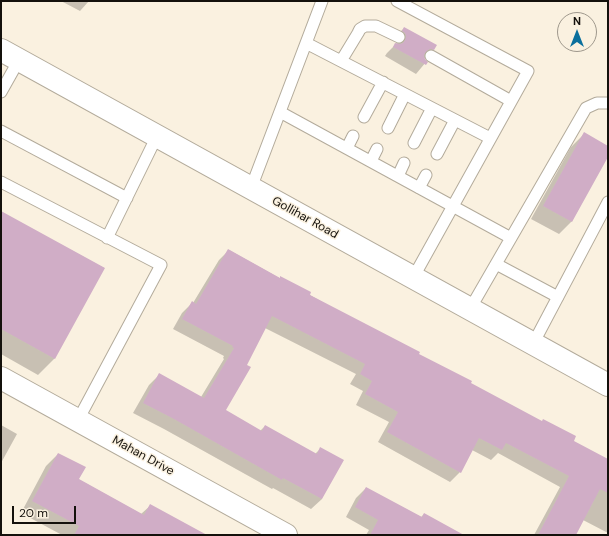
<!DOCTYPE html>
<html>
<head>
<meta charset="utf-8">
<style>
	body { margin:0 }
	#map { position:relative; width:609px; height:536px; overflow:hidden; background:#faf1e0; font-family:"DM Sans",sans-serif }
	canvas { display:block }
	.frame { position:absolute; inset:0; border:2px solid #14110c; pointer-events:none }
	.north { position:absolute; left:557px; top:12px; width:40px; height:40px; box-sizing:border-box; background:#faf1e0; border:1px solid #9e978b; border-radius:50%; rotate:0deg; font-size:11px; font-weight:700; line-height:16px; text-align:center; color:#14110c }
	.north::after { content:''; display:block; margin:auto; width:14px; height:18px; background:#0b709d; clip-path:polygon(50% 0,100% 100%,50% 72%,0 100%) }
	.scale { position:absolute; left:12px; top:506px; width:64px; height:18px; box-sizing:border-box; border:2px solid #14110c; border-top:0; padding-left:5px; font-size:12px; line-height:14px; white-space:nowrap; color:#14110c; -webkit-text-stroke:3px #faf1e0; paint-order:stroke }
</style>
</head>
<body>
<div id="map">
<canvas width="609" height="536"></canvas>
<div class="frame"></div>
<div class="north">N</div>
<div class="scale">20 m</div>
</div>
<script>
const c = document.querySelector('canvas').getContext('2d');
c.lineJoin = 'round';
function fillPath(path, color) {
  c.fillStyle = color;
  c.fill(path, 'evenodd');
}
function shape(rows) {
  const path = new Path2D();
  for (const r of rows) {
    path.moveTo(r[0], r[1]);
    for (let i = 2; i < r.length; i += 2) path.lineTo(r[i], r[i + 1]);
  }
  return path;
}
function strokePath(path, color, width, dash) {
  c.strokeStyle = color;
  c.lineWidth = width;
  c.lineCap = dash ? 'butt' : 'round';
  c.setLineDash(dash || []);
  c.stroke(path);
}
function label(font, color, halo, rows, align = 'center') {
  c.font = font + ' "DM Sans",sans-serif';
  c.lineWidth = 3;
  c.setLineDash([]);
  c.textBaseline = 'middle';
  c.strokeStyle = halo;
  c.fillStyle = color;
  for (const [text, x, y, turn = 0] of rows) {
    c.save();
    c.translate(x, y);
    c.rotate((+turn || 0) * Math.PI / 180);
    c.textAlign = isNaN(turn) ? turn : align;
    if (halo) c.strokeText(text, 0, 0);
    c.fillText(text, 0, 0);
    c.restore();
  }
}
fillPath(shape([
	[61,1,89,1,80,11],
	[404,28,434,49,424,59,426,62,416,74,385,56,387,53,397,43,394,40,395,37],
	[584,134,608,147,608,155,572,221,559,234,531,219,571,147],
	[1,212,104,268,54,359,38,375,1,354],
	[229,250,572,441,608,460,608,533,583,520,574,535,534,535,560,487,498,453,491,460,472,450,460,472,450,482,378,442,389,422,356,405,363,391,350,384,356,374,265,328,246,365,225,411,260,431,265,426,315,454,321,448,322,499,311,509,273,488,272,489,164,429,133,413,149,385,159,375,201,397,224,359,223,358,224,356,173,329,182,313,192,303,193,303,219,260],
	[1,425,17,434,1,463],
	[58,454,78,479,141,514,151,505,190,535,62,535,21,513,46,466],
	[366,488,421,517,424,514,454,535,366,535,369,530,346,517,356,498]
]), '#0003');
fillPath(shape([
	[404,27,437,45,434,50,431,49,428,50,425,53,424,56,425,59,428,62,426,65,393,47,395,43,400,44,403,43,405,40,406,36,405,33,402,31],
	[584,132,608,146,608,157,572,222,543,206],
	[1,211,105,268,55,359,1,329],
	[228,249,280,278,280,276,311,292,310,295,420,352,419,354,472,381,471,383,542,421,543,419,576,436,574,441,608,459,608,493,600,489,576,535,538,535,569,476,506,443,502,450,479,438,461,473,387,432,398,412,365,394,372,381,360,374,365,364,272,316,247,365,251,367,226,410,262,431,265,425,317,454,320,447,344,460,322,499,283,478,282,480,174,419,143,403,159,373,204,398,234,348,232,347,233,346,182,319,192,301,196,304],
	[58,453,86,467,79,479,144,515,150,504,207,535,74,535,79,526,32,501],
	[366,487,422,517,424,513,464,535,370,535,378,520,355,507]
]), '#d0adc6');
const service = shape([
	[397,1,528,71,413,278],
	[306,43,490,138],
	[431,56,511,101],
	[341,61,358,33,360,29,365,26,376,26,399,37],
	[1,92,19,60],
	[280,112,511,238],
	[364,117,383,82],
	[388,128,405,94],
	[1,131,127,198],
	[414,143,432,108],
	[347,148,353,136],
	[437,154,455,120],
	[371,161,377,149],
	[398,176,404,163],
	[1,182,161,265,78,420],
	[251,188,322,1],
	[419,188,426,175],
	[107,238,157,136],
	[496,264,558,297],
	[470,309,586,108,597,103,608,103],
	[533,344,608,202]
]);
const minor = shape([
	[1,378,286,535]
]);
const secondary = shape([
	[1,50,608,385]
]);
strokePath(service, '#b3ab9b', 13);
strokePath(minor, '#b3ab9b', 24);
strokePath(secondary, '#b3ab9b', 24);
strokePath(service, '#fff', 11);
strokePath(minor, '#fff', 22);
strokePath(secondary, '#fff', 22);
label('12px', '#14110c', '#faf1e0', [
	["Gollihar Road",305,218,29],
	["Mahan Drive",143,456,29]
]);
</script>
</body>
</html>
